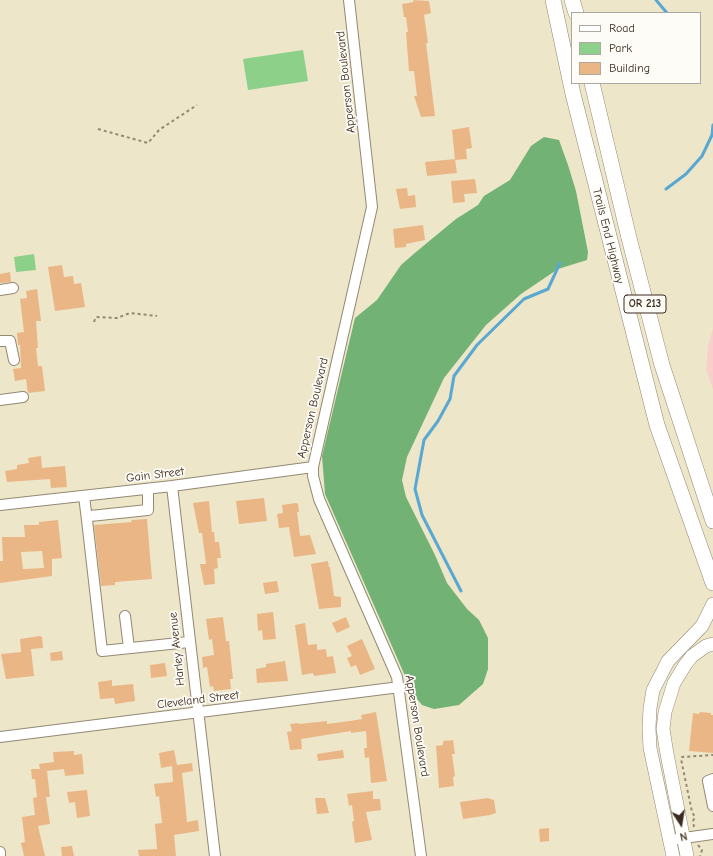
<!DOCTYPE html>
<html>
<head>
<meta charset="utf-8">
<style>
	body { margin:0 }
	#map { position:relative; width:713px; height:856px; overflow:hidden; background:#ede6c9; font-family:"Comic Neue",sans-serif }
	canvas { display:block }
	.legend { position:absolute; left:571px; top:12px; width:130px; height:72px; box-sizing:border-box; background:#fdfcf7; border:1px solid #afa8a0; margin:0; padding:5px 7px; list-style:none; font-size:12px; color:#3b2a1e }
	.legend li { display:flex; align-items:center; gap:8px; height:20px }
	.legend b { width:20px; border:1px solid #afa8a0 }
	.north { position:absolute; left:661px; top:804px; width:40px; height:40px; -webkit-text-stroke:3px #fdfcf7; paint-order:stroke; rotate:168deg; font-size:11px; font-weight:700; line-height:16px; text-align:center; color:#3b2a1e }
	.north::after { content:''; display:block; margin:auto; width:14px; height:18px; background:#3b2a1e; clip-path:polygon(50% 0,100% 100%,50% 72%,0 100%) }
</style>
</head>
<body>
<div id="map">
<canvas width="713" height="856"></canvas>
<ul class="legend">
<li><b style="height:5px;background:#fff"></b>Road</li>
<li><b style="height:11px;background:#8dd089"></b>Park</li>
<li><b style="height:11px;background:#ebb685"></b>Building</li>
</ul>
<div class="north">N</div>
</div>
<script>
const c = document.querySelector('canvas').getContext('2d');
c.lineJoin = 'round';
function fillPath(path, color) {
  c.fillStyle = color;
  c.fill(path, 'evenodd');
}
function shape(rows) {
  const path = new Path2D();
  for (const r of rows) {
    path.moveTo(r[0], r[1]);
    for (let i = 2; i < r.length; i += 2) path.lineTo(r[i], r[i + 1]);
  }
  return path;
}
function strokePath(path, color, width, dash) {
  c.strokeStyle = color;
  c.lineWidth = width;
  c.lineCap = dash ? 'butt' : 'round';
  c.setLineDash(dash || []);
  c.stroke(path);
}
function label(font, color, halo, rows, align = 'center') {
  c.font = font + ' "Comic Neue",sans-serif';
  c.lineWidth = 3.5;
  c.setLineDash([]);
  c.textBaseline = 'middle';
  c.strokeStyle = halo;
  c.fillStyle = color;
  for (const [text, x, y, turn = 0] of rows) {
    c.save();
    c.translate(x, y);
    c.rotate((+turn || 0) * Math.PI / 180);
    c.textAlign = isNaN(turn) ? turn : align;
    if (halo) c.strokeText(text, 0, 0);
    c.fillText(text, 0, 0);
    c.restore();
  }
}
fillPath(shape([
	[713,329,713,389,706,369,708,346]
]), '#f7d0c9');
fillPath(shape([
	[303,50,308,81,248,90,243,59],
	[34,254,36,270,16,272,14,257]
]), '#8dd089');
fillPath(shape([
	[544,137,559,140,568,165,576,191,588,252,587,260,558,269,521,294,486,325,444,378,407,457,402,480,406,497,435,555,447,583,467,609,479,620,488,638,488,669,483,684,459,705,434,709,422,705,413,694,325,494,322,456,355,318,377,300,401,265,416,252,456,219,478,205,484,196,510,180,531,146]
]), '#72b275');
strokePath(shape([
	[656,0,667,13],
	[666,189,686,174,702,156,712,135,713,125],
	[461,591,422,515,415,489,424,440,438,421,450,399,454,376,477,345,524,299,548,289,560,263]
]), '#58a8d2', 3);
fillPath(shape([
	[413,0,429,1,431,13,424,15,428,43,426,43,435,116,421,117,414,96,417,96,414,71,409,71,406,32,408,32,406,17,404,17,402,4,414,2],
	[469,127,472,148,466,149,467,159,455,160,452,130],
	[455,159,457,173,427,176,425,162],
	[475,179,477,193,464,194,465,202,453,203,451,181],
	[407,188,408,196,415,195,416,207,400,209,396,189],
	[423,225,425,240,406,244,406,247,395,248,393,229],
	[62,265,64,277,73,276,74,284,81,283,85,307,55,311,48,267],
	[10,272,11,282,0,283,0,274],
	[37,289,41,321,36,321,38,348,36,348,38,366,42,366,45,391,28,393,26,379,15,381,13,369,21,368,20,345,18,345,17,333,24,332,20,299,27,298,26,291],
	[41,456,42,468,65,466,67,487,51,488,50,479,7,482,5,471,17,469,17,465,29,463,28,458],
	[264,498,267,521,239,524,236,501],
	[209,501,212,532,214,532,215,542,219,542,221,558,217,558,218,568,214,569,215,584,204,585,200,564,206,564,202,533,199,533,193,503],
	[296,503,298,504,299,512,297,512,300,536,310,535,316,554,294,557,289,527,279,528,277,514,283,513,282,505],
	[147,519,152,579,115,582,115,585,101,586,94,525,132,522,131,520],
	[58,520,62,558,52,559,52,576,0,583,0,561,3,561,2,537,25,537,24,525,39,525,39,522],
	[42,551,44,568,23,569,21,552],
	[328,561,329,567,330,567,334,596,341,597,341,607,319,609,311,564],
	[277,581,279,592,265,594,263,583],
	[273,612,276,639,263,640,262,630,258,631,257,614],
	[223,617,226,641,229,641,233,679,230,679,231,689,214,691,213,686,210,687,207,667,203,668,202,657,214,655,212,639,209,640,206,619],
	[346,617,350,627,337,633,332,623],
	[305,623,308,645,317,644,317,650,326,649,327,657,333,656,336,673,314,676,313,673,302,675,295,625],
	[40,636,42,637,43,648,31,649,34,676,6,679,1,654,21,652,20,639],
	[362,639,375,669,360,675,356,665,351,667,347,658,352,656,347,646],
	[62,651,63,660,51,661,50,653],
	[285,661,288,681,257,683,256,669,266,667,266,664],
	[165,663,167,676,151,678,150,665],
	[112,680,112,686,133,684,135,701,115,704,114,698,100,699,98,682],
	[376,712,387,781,371,783,369,757,365,758,364,748,367,748,366,731,351,733,351,731,301,739,302,749,290,750,287,732,292,731,290,724,299,723,299,724,327,721,327,724,350,721,362,719,361,715],
	[700,712,711,713,711,715,713,715,713,753,689,751,693,713,699,714],
	[453,740,455,754,452,754,455,776,453,777,454,786,439,788,436,746,443,745,443,741],
	[174,750,177,765,192,763,193,771,182,773,184,791,187,822,198,820,199,831,174,835,176,856,139,856,138,850,157,849,155,824,162,823,159,796,156,797,154,784,173,782,172,766,161,768,159,753],
	[343,750,344,758,318,761,317,754],
	[74,751,74,755,82,754,84,774,65,776,64,769,47,771,50,797,46,797,50,824,38,826,45,856,24,856,21,843,25,842,22,817,35,815,33,798,37,797,35,779,32,779,31,769,40,769,39,764,54,762,53,752],
	[87,790,90,816,77,818,75,802,69,803,67,792],
	[373,791,373,799,380,799,381,810,366,812,372,840,355,843,352,822,354,821,352,805,349,806,347,794],
	[315,798,325,798,329,813,317,814],
	[488,798,494,800,496,813,490,815,463,819,460,802],
	[549,828,549,841,540,842,539,829],
	[72,846,74,856,62,856,61,847]
]), '#ebb685');
const minor = shape([
	[349,0,372,207,313,467,313,476,319,499,397,677,421,856],
	[0,290,13,288],
	[0,341,10,341,14,360],
	[0,400,23,397],
	[172,486,215,856],
	[148,489,148,510,90,516,87,520,102,651,189,642],
	[84,496,87,520],
	[0,505,172,486,313,467],
	[125,616,129,648],
	[0,737,400,687],
	[713,779,708,781,713,806],
	[677,839,713,834],
	[0,852,0,856]
]);
const major = shape([
	[673,856,650,748,649,728,650,708,653,690,668,661,702,626,713,604],
	[687,856,667,754,663,729,665,712,674,683,685,665,692,656,706,646,713,644]
]);
const highway = shape([
	[553,0,573,94,657,425,713,583],
	[572,0,576,13],
	[592,83,629,238,662,365,713,521]
]);
strokePath(minor, '#948874', 12);
strokePath(major, '#948874', 14);
strokePath(highway, '#948874', 16);
strokePath(shape([
	[98,129,148,143,159,130,197,105],
	[94,322,96,317,117,318,130,313,157,316],
	[694,827,693,821,695,817,692,812,681,759,682,757,713,755],
	[698,845,702,850,700,856]
]), '#948874', 2, [3, 3]);
strokePath(minor, '#fff', 10);
strokePath(major, '#fff', 13);
strokePath(highway, '#fff', 15);
for (const [x, y, w] of [
	[645,304,42]
]) {
  const box = new Path2D();
  box.roundRect(x - w / 2, y - 9, w, 18, 3);
  c.fillStyle = '#fdfcf7';
  c.fill(box);
  strokePath(box, '#3b2a1e', 1);
}
label('bold 11px', '#3b2a1e', null, [
	["OR 213",645,304]
]);
label('12px', '#3b2a1e', '#fdfcf7', [
	["Apperson Boulevard",346,82,-96],
	["Trails End Highway",608,236,76],
	["Apperson Boulevard",313,408,-77],
	["Gain Street",155,475,-7],
	["Harley Avenue",177,649,-96],
	["Cleveland Street",198,700,-7],
	["Apperson Boulevard",417,726,81]
]);
</script>
</body>
</html>
